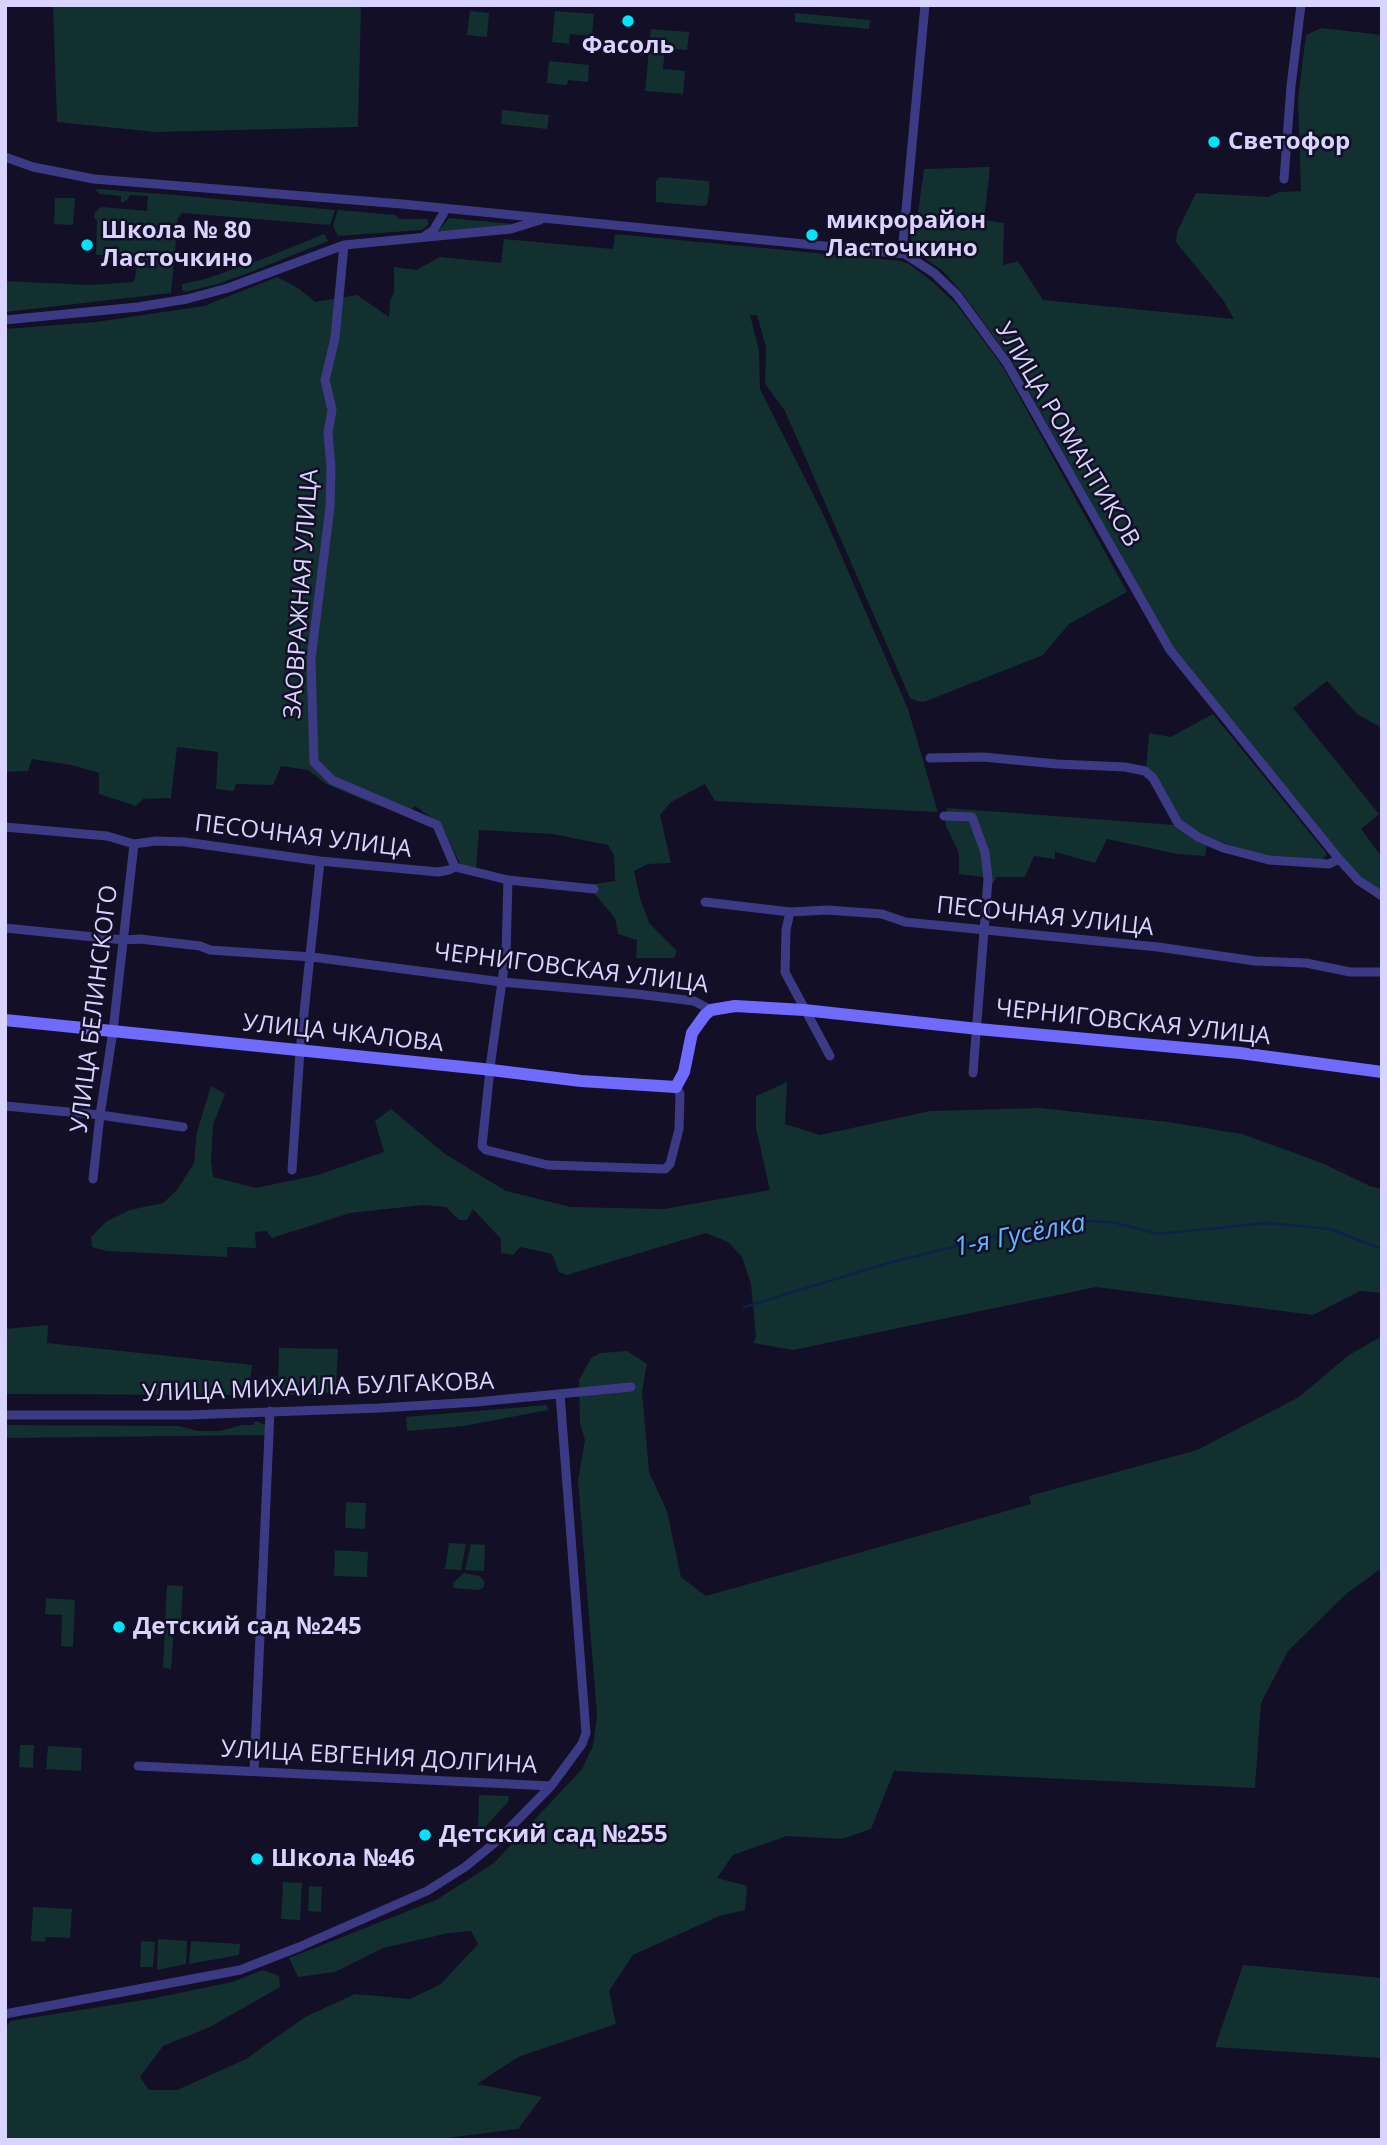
<!DOCTYPE html>
<html>
<head>
<meta charset="utf-8">
<style>
	body { margin:0 }
	#map { position:relative; width:1387px; height:2145px; overflow:hidden; background:#130f26; font-family:"Open Sans",sans-serif }
	canvas { display:block }
	.frame { position:absolute; inset:0; border:7px solid #d9d4ff; pointer-events:none }
</style>
</head>
<body>
<div id="map">
<canvas width="1387" height="2145"></canvas>
<div class="frame"></div>
</div>
<script>
const c = document.querySelector('canvas').getContext('2d');
c.lineJoin = 'round';
function fillPath(path, color) {
  c.fillStyle = color;
  c.fill(path, 'evenodd');
}
function shape(rows) {
  const path = new Path2D();
  for (const r of rows) {
    path.moveTo(r[0], r[1]);
    for (let i = 2; i < r.length; i += 2) path.lineTo(r[i], r[i + 1]);
  }
  return path;
}
function strokePath(path, color, width, dash) {
  c.strokeStyle = color;
  c.lineWidth = width;
  c.lineCap = dash ? 'butt' : 'round';
  c.setLineDash(dash || []);
  c.stroke(path);
}
function label(font, color, halo, rows, align = 'center') {
  c.font = font + ' "Open Sans",sans-serif';
  c.lineWidth = 5;
  c.setLineDash([]);
  c.textBaseline = 'middle';
  c.strokeStyle = halo;
  c.fillStyle = color;
  for (const [text, x, y, turn = 0] of rows) {
    c.save();
    c.translate(x, y);
    c.rotate((+turn || 0) * Math.PI / 180);
    c.textAlign = isNaN(turn) ? turn : align;
    if (halo) c.strokeText(text, 0, 0);
    c.fillText(text, 0, 0);
    c.restore();
  }
}
fillPath(shape([
	[53,5,361,5,358,127,156,132,57,122],
	[470,11,489,13,487,37,467,35],
	[555,11,594,14,592,36,570,34,569,44,552,42],
	[795,13,870,20,869,29,795,22],
	[1321,28,1382,35,1382,728,1357,714,1327,681,1293,708,1379,814,1361,829,1382,857,1382,893,1351,869,1173,648,1012,361,963,294,943,271,913,250,911,243,910,218,918,213,924,169,990,167,984,220,1004,223,1003,265,1018,261,1043,300,1234,319,1223,300,1176,242,1177,232,1196,193,1268,197,1279,192,1301,191,1298,99,1306,35],
	[651,29,689,32,687,50,665,48,663,69,685,71,683,94,645,91],
	[549,61,589,65,588,82,568,80,567,85,547,83],
	[502,110,549,115,547,129,501,124],
	[660,177,708,181,710,186,707,205,702,206,656,202,656,181],
	[97,189,175,195,335,210,330,225,182,213,178,218,171,293,5,312,5,281,90,285,134,282,139,256,96,255,97,220,94,218,95,213,99,208,103,207,147,211,148,196,130,195,127,200,121,203,121,196,100,194,96,191],
	[55,198,75,198,73,225,54,224],
	[338,210,395,215,400,219,427,219,429,224,422,230,338,236,333,226],
	[449,218,514,224,443,234,439,230],
	[324,234,328,241,248,273,218,284,185,292,182,290,182,284,205,279,260,260],
	[615,234,901,261,909,264,934,283,957,305,1003,367,1127,592,1069,624,1043,655,924,702,917,701,910,698,785,411,765,384,766,347,757,315,750,315,759,350,760,389,824,516,908,709,938,812,715,801,705,784,671,802,660,815,671,863,648,864,634,871,640,898,649,923,677,951,674,958,636,958,637,940,618,934,615,918,587,885,615,881,614,855,608,845,553,834,479,830,476,869,460,864,441,824,415,806,405,814,371,803,326,784,308,770,281,766,273,785,236,784,234,791,216,789,218,752,177,747,171,798,143,799,136,806,99,794,99,773,71,765,32,759,28,771,5,772,5,329,96,322,204,306,277,277,298,288,315,302,357,295,389,317,390,300,394,293,394,267,416,270,440,257,501,263,504,239,613,249],
	[1213,714,1327,854,1322,860,1268,857,1208,838,1205,856,1177,854,1107,839,1095,863,1055,852,1055,859,1034,856,1025,877,997,877,992,885,987,885,983,877,959,874,959,853,945,824,947,808,1174,825,1146,770,1149,733,1171,737],
	[787,1082,785,1124,820,1135,930,1111,1040,1108,1168,1122,1242,1134,1322,1163,1370,1186,1382,1189,1382,1293,1360,1291,1313,1315,1096,1287,793,1350,753,1343,756,1337,751,1284,742,1257,728,1242,706,1233,567,1275,559,1272,552,1254,520,1247,513,1255,501,1253,501,1239,473,1209,467,1220,459,1220,446,1207,423,1205,350,1213,272,1238,266,1231,255,1232,256,1248,227,1247,227,1257,107,1251,92,1247,91,1237,107,1221,130,1210,163,1203,177,1190,194,1163,197,1132,211,1086,225,1094,213,1125,211,1161,213,1177,256,1188,318,1175,384,1152,375,1121,391,1109,445,1154,506,1191,570,1207,664,1209,770,1190,756,1128,756,1096],
	[48,1325,47,1343,252,1365,248,1395,5,1394,5,1329],
	[1382,1336,1382,1568,1346,1594,1288,1651,1261,1703,1255,1788,894,1771,871,1829,842,1839,787,1836,733,1855,717,1878,747,1886,745,1910,719,1916,633,1955,609,1991,616,2024,518,2057,477,2084,542,2097,518,2129,432,2140,5,2140,5,2029,10,2021,150,1999,232,1982,263,1970,279,1976,280,1987,210,2027,163,2046,140,2077,149,2090,177,2090,246,2059,305,2017,355,1994,410,1999,441,1984,478,1944,471,1931,449,1933,383,1948,335,1972,298,1977,289,1958,436,1900,494,1863,582,1769,593,1746,597,1715,578,1480,585,1440,580,1423,579,1380,591,1358,601,1353,627,1351,647,1364,642,1391,649,1472,667,1511,681,1577,706,1596,1031,1504,1029,1496,1197,1450,1299,1397,1349,1355],
	[279,1348,338,1349,336,1385,328,1393,288,1395,278,1386],
	[547,1405,548,1410,464,1426,407,1431,406,1417],
	[256,1421,266,1425,266,1432,264,1435,5,1438,5,1425,179,1426,198,1431,220,1431,241,1425,253,1425],
	[346,1502,366,1503,365,1529,345,1528],
	[449,1543,466,1544,461,1570,445,1569],
	[471,1544,485,1545,484,1571,465,1570],
	[335,1550,368,1552,367,1577,334,1576],
	[464,1573,480,1576,485,1582,483,1588,478,1590,454,1588,453,1583],
	[167,1585,183,1586,181,1623,165,1622],
	[46,1598,75,1600,73,1647,61,1646,62,1615,45,1614],
	[165,1629,174,1629,171,1669,163,1668],
	[20,1745,34,1745,33,1768,19,1767],
	[48,1746,82,1748,81,1771,46,1769],
	[479,1795,509,1796,508,1802,485,1827,478,1827],
	[283,1882,302,1883,300,1920,281,1919],
	[309,1886,322,1887,321,1912,308,1911],
	[33,1907,72,1909,70,1938,46,1937,45,1942,31,1941],
	[158,1939,187,1941,186,1964,157,1970],
	[141,1941,155,1942,153,1967,140,1967],
	[191,1941,240,1944,239,1955,189,1964],
	[1243,1965,1382,1978,1382,2058,1215,2047]
]), '#12302f');
strokePath(shape([
	[744,1307,885,1264,1040,1225,1073,1221,1112,1222,1158,1234,1267,1223,1330,1229,1382,1249]
]), '#0c2248', 2.5);
strokePath(shape([
	[5,157,33,167,94,179,402,204,905,254,934,273,957,295,1007,363,1170,650,1339,859,1358,880,1382,896],
	[1284,179,1291,86,1301,5],
	[426,235,433,231,446,209],
	[344,245,335,338,325,380,332,410,328,433,331,468,330,507,311,659,314,762,332,780,437,825,455,867],
	[902,253,925,5],
	[5,320,138,307,187,299,228,288,344,245,511,229,540,220],
	[930,758,983,757,1057,764,1125,767,1145,771,1153,778,1178,823,1198,837,1223,848,1269,860,1329,864,1339,859],
	[944,816,972,817,985,852,988,879,973,1073],
	[5,827,107,836,134,844,156,841,185,842,320,861,438,872,449,870,455,867,508,880,594,889],
	[508,880,506,953,491,1060,482,1146,486,1150,548,1165,665,1169,670,1164,679,1129,680,1094,676,1087],
	[705,902,790,912,827,910,882,914,905,922,1158,947,1255,961,1306,963,1350,972,1382,972],
	[790,912,786,930,785,972,830,1056],
	[5,928,124,940,140,939,200,946,210,950,312,957,502,982,637,994,694,1001,711,1010],
	[5,1106,100,1115,183,1127],
	[292,1170,300,1051,320,861],
	[93,1179,100,1115,113,1031,134,844],
	[5,1415,187,1415,380,1408,476,1402,631,1387],
	[138,1766,551,1786,582,1744,586,1733,560,1394],
	[254,1771,270,1411],
	[5,2014,240,1970,299,1947,427,1891,465,1867,497,1841,551,1786]
]), '#3d3a85', 9);
strokePath(shape([
	[5,1020,483,1069,581,1081,676,1087,684,1072,692,1033,705,1015,711,1010,735,1006,804,1010,978,1029,1240,1053,1382,1072]
]), '#6f6bff', 12);
for (const [x, y, r, color] of [
	[628,21,7,"#00e5ff"],
	[1214,142,7,"#00e5ff"],
	[812,235,7,"#00e5ff"],
	[87,245,7,"#00e5ff"],
	[119,1627,7,"#00e5ff"],
	[425,1835,7,"#00e5ff"],
	[257,1859,7,"#00e5ff"]
]) {
  const dot = new Path2D();
  dot.arc(x, y, r, 0, 2 * Math.PI);
  c.fillStyle = color;
  c.fill(dot);
  strokePath(dot, '#130f26', 2.5);
}
label('bold 24px', '#d9d4ff', '#130f26', [
	["Фасоль",628,46,"center"],
	["Светофор",1228,142],
	["микрорайон",826,221],
	["Ласточкино",826,249],
	["Школа № 80",101,231],
	["Ласточкино",101,259],
	["Детский сад №245",133,1627],
	["Детский сад №255",439,1835],
	["Школа №46",271,1859]
], 'left');
label('24px', '#d9d4ff', '#130f26', [
	["УЛИЦА РОМАНТИКОВ",1067,435,59],
	["ЗАОВРАЖНАЯ УЛИЦА",302,594,-86],
	["ПЕСОЧНАЯ УЛИЦА",303,837,7],
	["ПЕСОЧНАЯ УЛИЦА",1045,917,6],
	["ЧЕРНИГОВСКАЯ УЛИЦА",571,969,7],
	["УЛИЦА БЕЛИНСКОГО",95,1009,-83],
	["ЧЕРНИГОВСКАЯ УЛИЦА",1133,1023,6],
	["УЛИЦА ЧКАЛОВА",343,1034,6],
	["УЛИЦА МИХАИЛА БУЛГАКОВА",318,1388,-2],
	["УЛИЦА ЕВГЕНИЯ ДОЛГИНА",379,1758,3]
]);
label('italic 26px', '#62b6ff', '#130f26', [
	["1-я Гусёлка",1020,1236,-11]
]);
</script>
</body>
</html>
